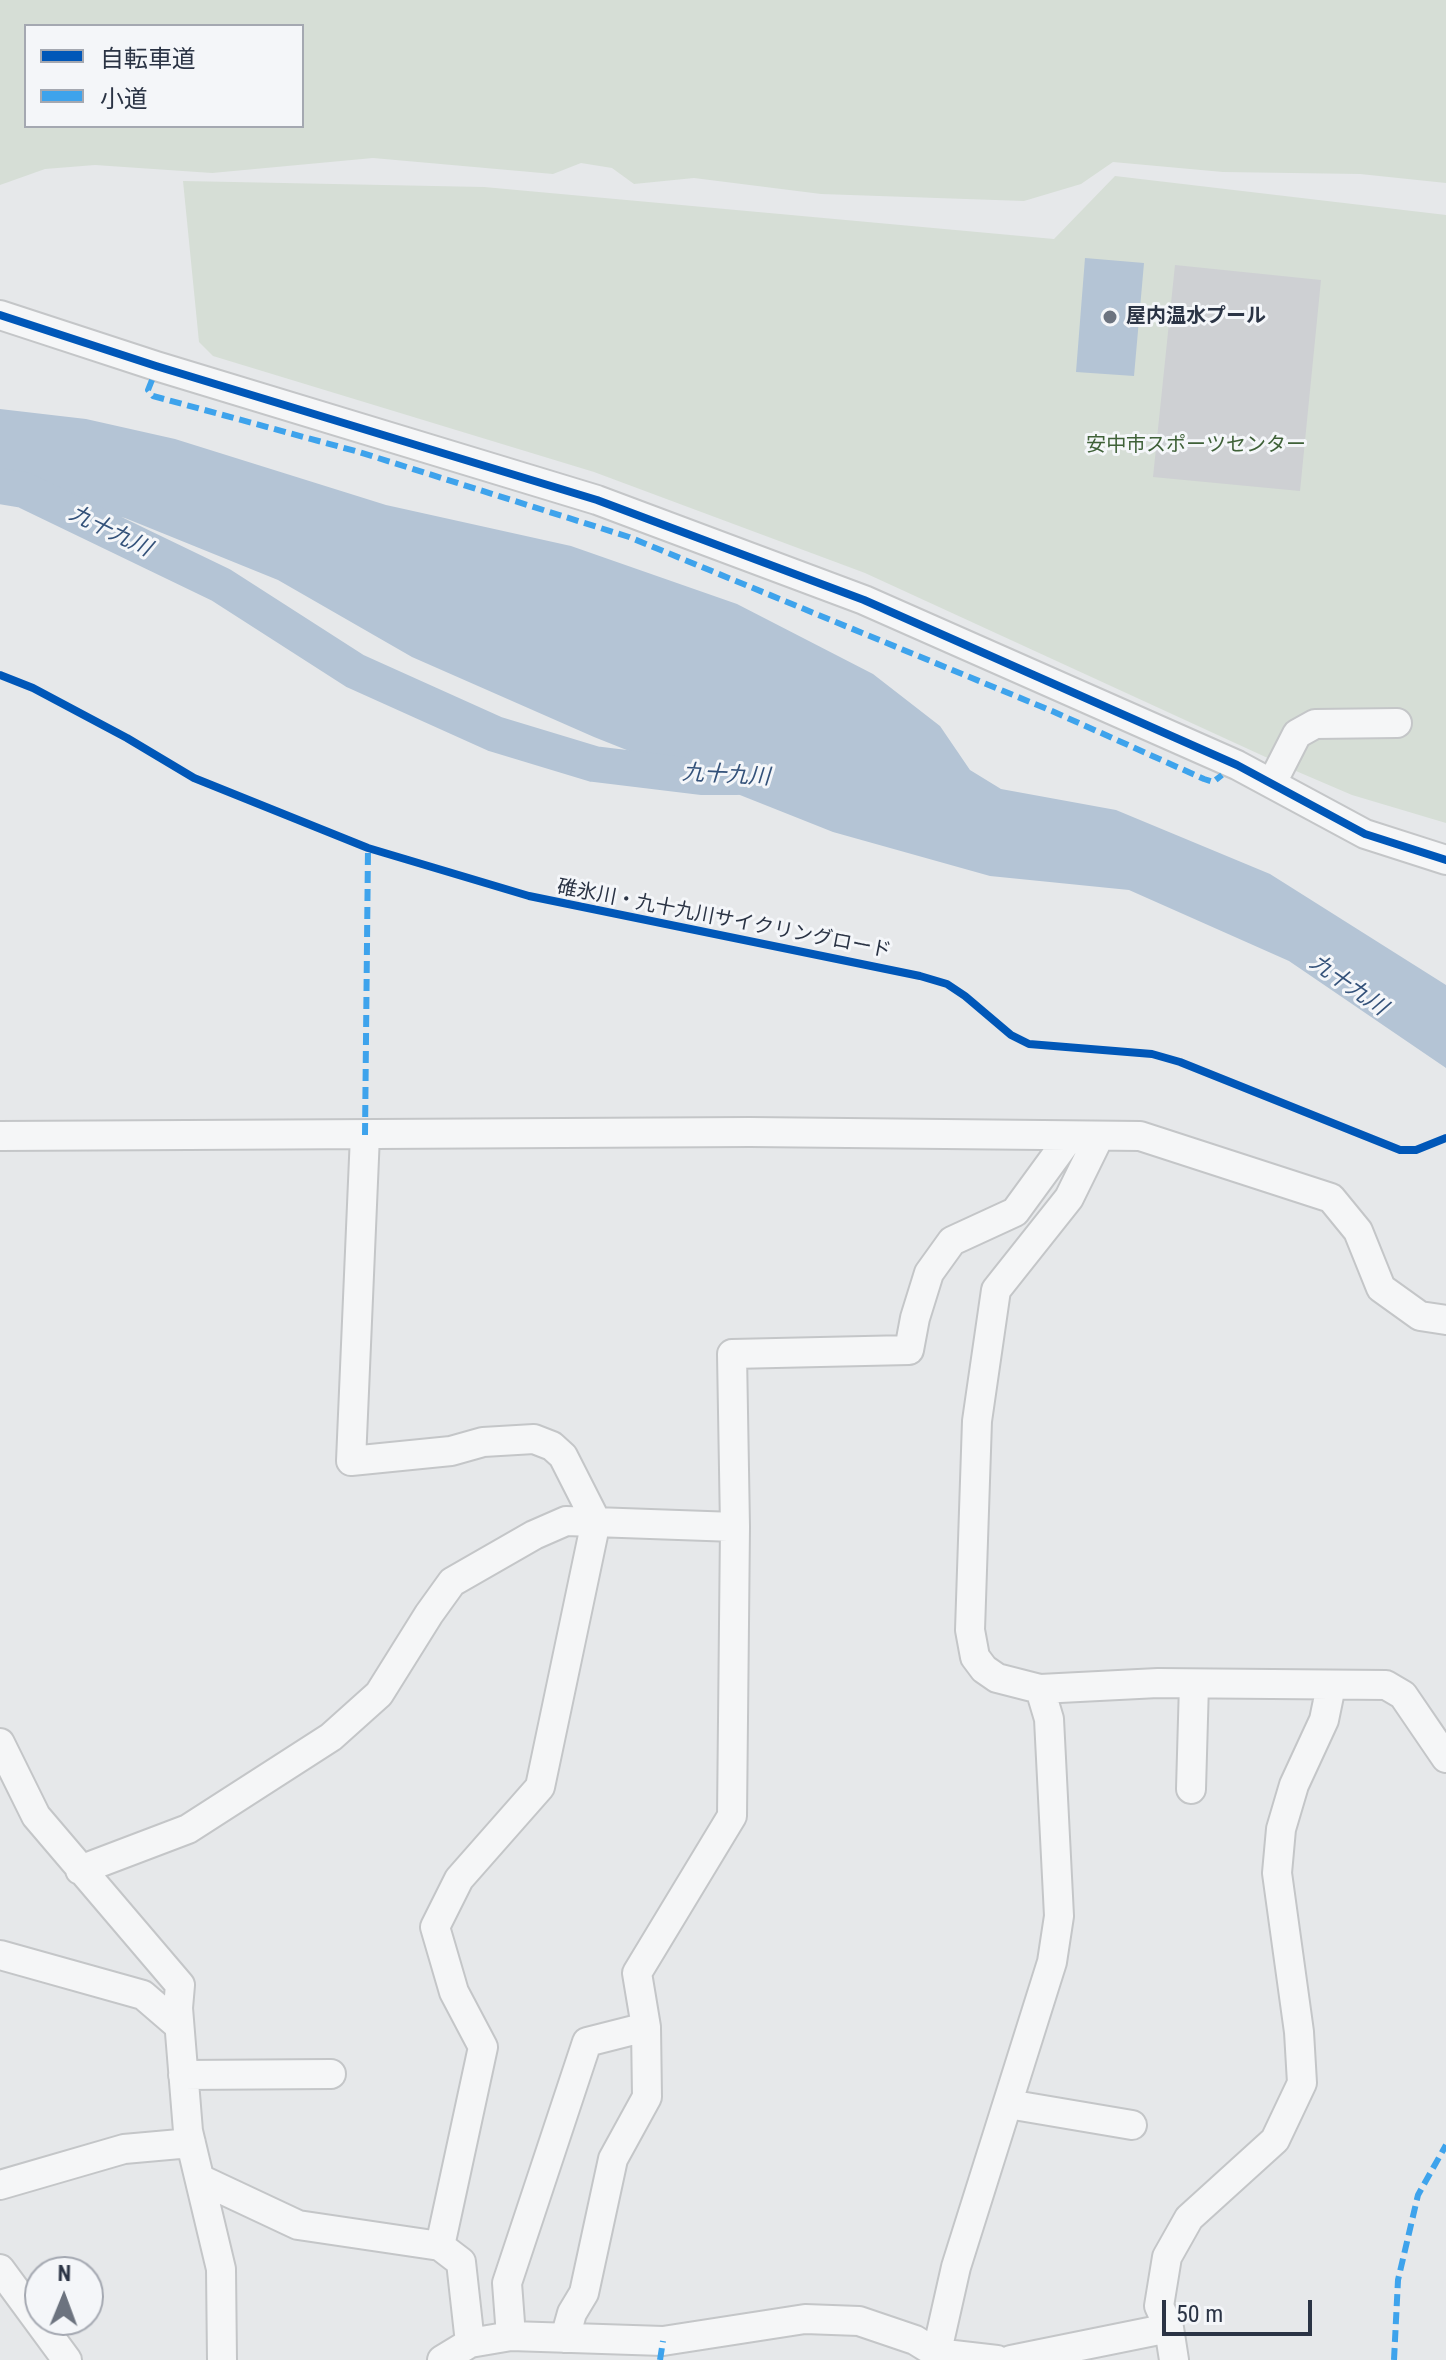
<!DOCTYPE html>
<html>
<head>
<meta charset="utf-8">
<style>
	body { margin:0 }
	#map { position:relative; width:1446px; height:2360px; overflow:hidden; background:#e6e8ea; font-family:"Roboto Condensed","Noto Sans JP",sans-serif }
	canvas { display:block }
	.legend { position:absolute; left:24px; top:24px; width:280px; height:104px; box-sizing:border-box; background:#f4f6f9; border:2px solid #a4a8b1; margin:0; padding:10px 14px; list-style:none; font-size:24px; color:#2b3445 }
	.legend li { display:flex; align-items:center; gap:16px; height:40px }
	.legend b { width:40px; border:2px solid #a4a8b1 }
	.north { position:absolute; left:24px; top:2256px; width:80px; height:80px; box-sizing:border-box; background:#f4f6f9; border:2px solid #a4a8b1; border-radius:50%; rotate:1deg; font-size:22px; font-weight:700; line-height:32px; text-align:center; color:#2b3445 }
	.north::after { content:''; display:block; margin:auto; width:28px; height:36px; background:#6c737f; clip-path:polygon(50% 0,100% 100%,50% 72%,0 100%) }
	.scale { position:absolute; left:1162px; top:2300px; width:150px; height:36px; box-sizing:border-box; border:4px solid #2b3445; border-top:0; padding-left:10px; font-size:24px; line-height:28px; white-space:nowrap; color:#2b3445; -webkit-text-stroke:6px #f4f6f9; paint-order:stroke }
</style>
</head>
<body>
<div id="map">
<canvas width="1446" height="2360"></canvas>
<ul class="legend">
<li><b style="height:10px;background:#0057b8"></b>自転車道</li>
<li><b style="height:10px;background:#3ea3ec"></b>小道</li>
</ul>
<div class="north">N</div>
<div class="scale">50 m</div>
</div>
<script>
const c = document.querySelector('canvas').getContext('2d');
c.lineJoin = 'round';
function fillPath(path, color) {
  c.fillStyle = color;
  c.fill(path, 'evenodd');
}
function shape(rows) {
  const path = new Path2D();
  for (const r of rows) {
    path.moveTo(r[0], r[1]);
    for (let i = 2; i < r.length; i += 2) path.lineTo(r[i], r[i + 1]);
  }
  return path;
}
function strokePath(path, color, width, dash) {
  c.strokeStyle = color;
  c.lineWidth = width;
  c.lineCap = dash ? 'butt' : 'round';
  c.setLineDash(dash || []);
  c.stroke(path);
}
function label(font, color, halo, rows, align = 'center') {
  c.font = font + ' "Roboto Condensed","Noto Sans JP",sans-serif';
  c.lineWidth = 6;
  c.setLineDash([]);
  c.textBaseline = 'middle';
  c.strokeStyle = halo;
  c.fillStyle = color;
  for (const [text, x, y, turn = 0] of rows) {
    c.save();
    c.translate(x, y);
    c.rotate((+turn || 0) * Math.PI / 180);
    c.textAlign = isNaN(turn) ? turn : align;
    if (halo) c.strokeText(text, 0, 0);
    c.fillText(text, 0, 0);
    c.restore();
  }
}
fillPath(shape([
	[0,0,1446,0,1446,183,1360,174,1223,172,1113,162,1081,184,1024,201,821,194,694,178,634,184,612,168,581,163,553,174,373,158,212,173,95,165,45,169,0,185],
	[26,26,302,26,302,126,26,126],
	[1115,176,1446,215,1446,823,1352,795,1296,771,865,573,594,472,213,356,199,342,183,181,484,187,1054,239]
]), '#d6ded6');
fillPath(shape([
	[1085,258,1144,263,1134,376,1076,372],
	[0,409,86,419,175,439,386,505,571,546,737,604,873,674,940,726,970,770,1001,789,1116,810,1270,874,1446,985,1446,1068,1289,961,1129,890,990,876,833,832,594,737,412,657,278,580,125,518,0,493]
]), '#b4c4d5');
strokePath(shape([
	[0,486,24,490,221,585,355,671,495,734,594,764,701,777,737,777]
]), '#b4c4d5', 36);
fillPath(shape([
	[1175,265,1321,280,1300,491,1153,477]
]), '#ced0d3');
const minor = shape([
	[0,315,156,366,597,500,864,600,1237,765,1365,834,1446,860],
	[1272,783,1297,734,1315,724,1397,723],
	[365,1135,351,1461,451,1451,483,1442,534,1439,552,1446,563,1456,596,1521,540,1787,459,1879,435,1927,454,1992,483,2047,440,2246,461,2262,470,2343],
	[0,1136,750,1132,1140,1136,1331,1198,1358,1231,1381,1288,1420,1316,1446,1320],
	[1099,1137,1069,1198,996,1290,977,1421,970,1630,975,1657,984,1669,997,1678,1040,1689,1158,1683,1386,1685,1403,1695,1446,1758],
	[0,1743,36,1816,180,1985,178,2008,188,2131,221,2269,222,2360],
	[1191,1789,1194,1684],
	[80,1870,188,1829,331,1737,379,1694,429,1614,452,1582,534,1535,566,1521,735,1527],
	[0,1955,143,1995,179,2026],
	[183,2075,331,2074],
	[1008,2104,1132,2125],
	[200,2179,298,2225,440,2246],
	[0,2185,124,2149,191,2143],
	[0,2269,67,2360],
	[511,2336,507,2283,587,2042,646,2027],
	[565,2338,572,2313,584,2293,613,2159,647,2097,646,2027,637,1973,732,1816,735,1527,732,1354,909,1350,915,1318,929,1273,952,1241,1015,1212,1069,1138],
	[442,2360,470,2343,511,2336,663,2341,805,2319,859,2321,915,2340,936,2353,997,2360],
	[935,2360,956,2267,1052,1962,1059,1916,1049,1719,1040,1689],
	[1011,2360,1169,2328],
	[1174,2360,1169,2328,1159,2306,1167,2257,1189,2218,1275,2140,1302,2083,1299,2032,1277,1873,1281,1829,1294,1785,1324,1720,1331,1686]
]);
strokePath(minor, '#c4c6c8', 32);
strokePath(minor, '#f5f6f7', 28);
strokePath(shape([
	[152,380,148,390,153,396,359,452,629,537,1052,711,1204,779,1213,782,1222,775],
	[365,1135,368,848],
	[660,2360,663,2341],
	[1394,2360,1398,2280,1418,2195,1446,2145]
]), '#3ea3ec', 6, [12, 6]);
strokePath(shape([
	[0,315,156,366,597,500,864,600,1237,765,1365,834,1446,860],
	[0,675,33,688,127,738,194,778,368,848,529,896,920,976,947,984,965,996,1011,1035,1029,1044,1152,1054,1180,1062,1400,1150,1416,1150,1446,1138]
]), '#0057b8', 8);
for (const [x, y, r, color] of [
	[1110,317,8,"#6c737f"]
]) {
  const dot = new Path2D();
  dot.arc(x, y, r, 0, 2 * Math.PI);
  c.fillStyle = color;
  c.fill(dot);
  strokePath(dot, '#f4f6f9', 3);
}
label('bold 20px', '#2b3445', '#f4f6f9', [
	["屋内温水プール",1126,317]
], 'left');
label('20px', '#3f6138', '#f4f6f9', [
	["安中市スポーツセンター",1196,446]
]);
label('20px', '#2b3445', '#f4f6f9', [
	["碓氷川・九十九川サイクリングロード",724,920,11]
]);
label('italic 22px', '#34527a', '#f4f6f9', [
	["九十九川",110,532,26],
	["九十九川",726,776,3],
	["九十九川",1348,986,35]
]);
</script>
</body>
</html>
